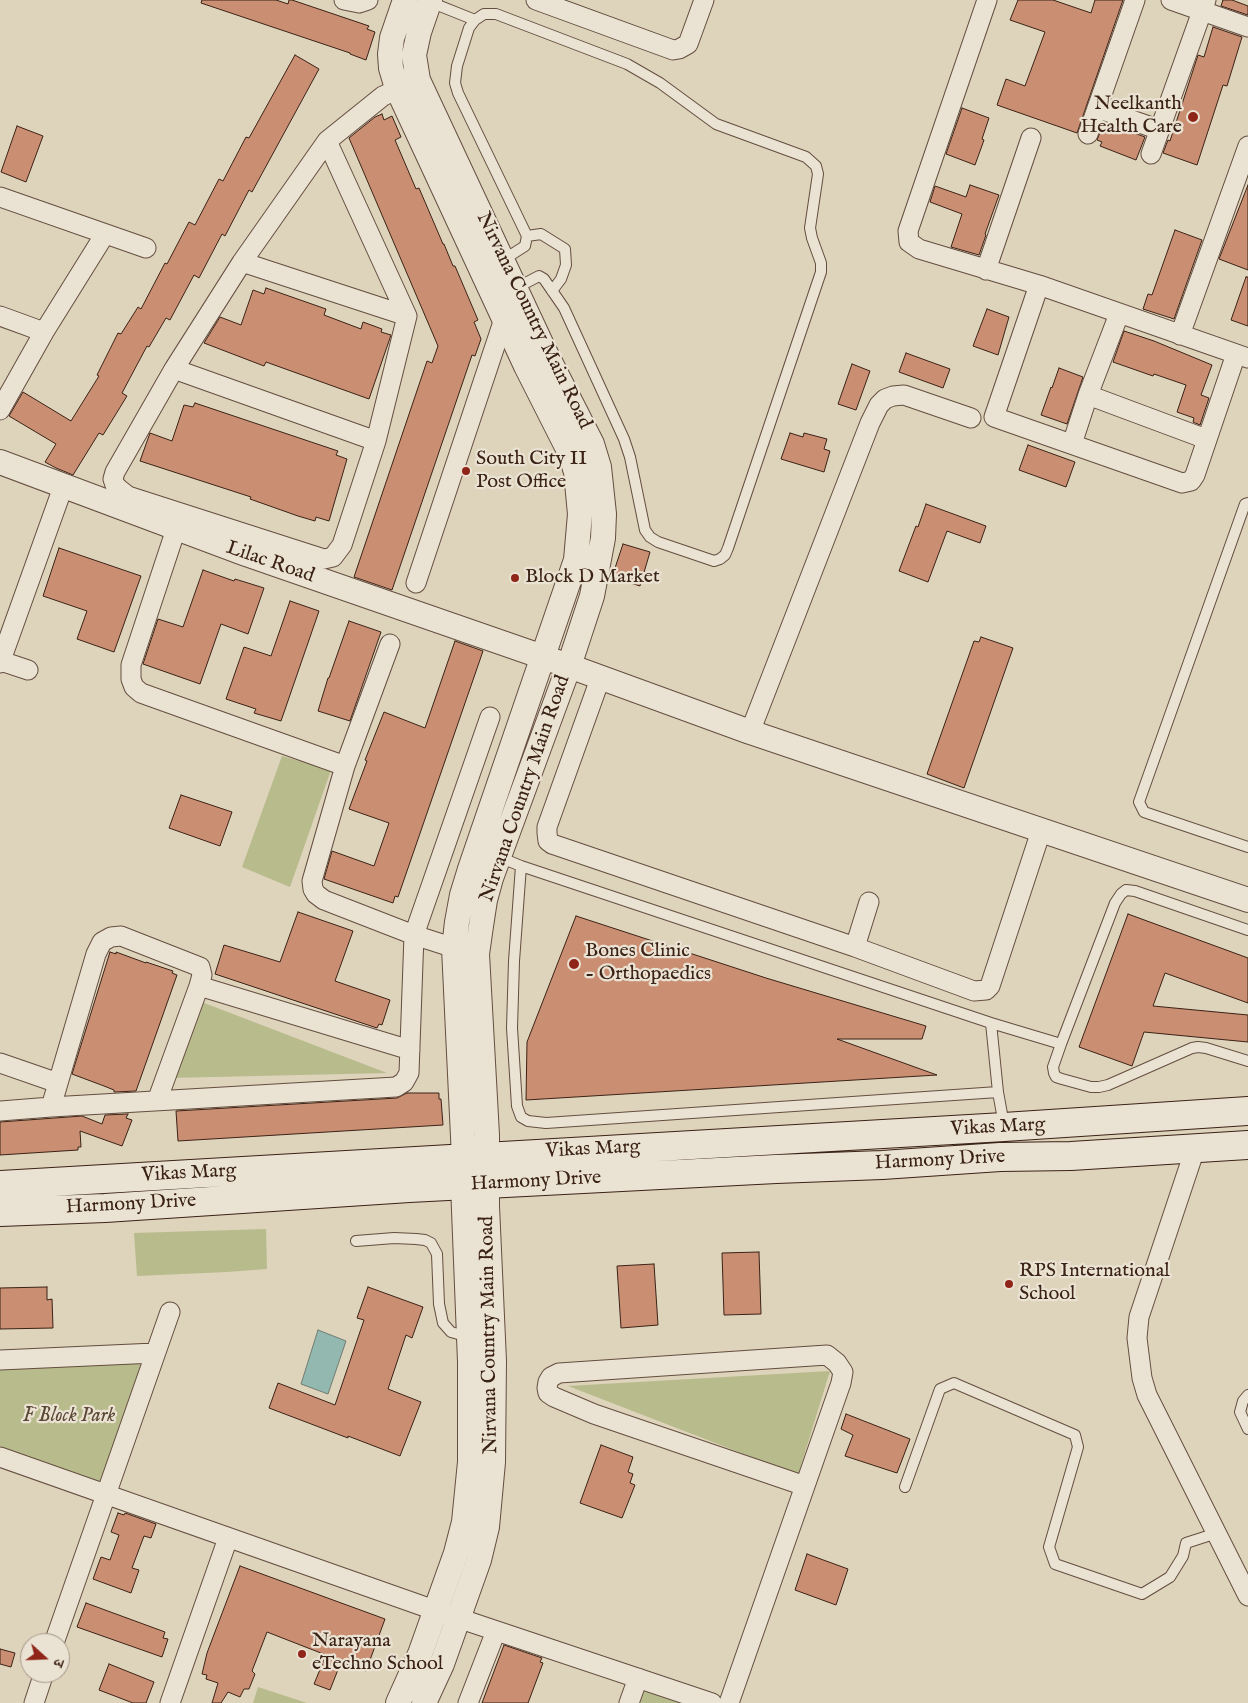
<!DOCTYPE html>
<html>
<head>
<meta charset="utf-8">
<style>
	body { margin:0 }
	#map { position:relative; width:1248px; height:1703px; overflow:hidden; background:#ded3bb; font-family:"IM FELL English","Noto Serif Devanagari",serif }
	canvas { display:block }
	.north { position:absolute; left:20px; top:1633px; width:50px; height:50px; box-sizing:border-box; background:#eae2d3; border:1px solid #a49587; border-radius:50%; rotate:110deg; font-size:14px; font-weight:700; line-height:20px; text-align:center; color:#3b2216 }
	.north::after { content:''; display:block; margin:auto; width:18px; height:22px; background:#8f2418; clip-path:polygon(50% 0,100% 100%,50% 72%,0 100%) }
</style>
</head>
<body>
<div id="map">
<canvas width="1248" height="1703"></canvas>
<div class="north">उ</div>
</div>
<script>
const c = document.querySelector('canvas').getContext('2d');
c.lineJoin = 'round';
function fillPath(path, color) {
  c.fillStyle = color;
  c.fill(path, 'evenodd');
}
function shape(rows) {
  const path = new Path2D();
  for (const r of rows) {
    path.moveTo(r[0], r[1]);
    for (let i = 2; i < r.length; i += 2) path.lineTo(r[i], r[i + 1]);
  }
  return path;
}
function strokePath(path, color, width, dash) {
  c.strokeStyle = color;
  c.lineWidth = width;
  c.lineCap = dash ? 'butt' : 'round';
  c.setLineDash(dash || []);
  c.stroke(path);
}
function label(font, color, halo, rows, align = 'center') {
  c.font = font + ' "IM FELL English",serif';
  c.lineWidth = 4.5;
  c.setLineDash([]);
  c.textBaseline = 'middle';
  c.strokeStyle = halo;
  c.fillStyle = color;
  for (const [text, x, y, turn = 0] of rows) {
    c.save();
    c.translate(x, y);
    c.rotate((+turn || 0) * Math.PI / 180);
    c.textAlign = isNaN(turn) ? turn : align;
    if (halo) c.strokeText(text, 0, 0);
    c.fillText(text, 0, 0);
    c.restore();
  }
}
fillPath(shape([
	[282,756,331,770,290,887,242,867],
	[199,1001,387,1073,170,1078],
	[266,1229,267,1269,227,1272,137,1276,134,1233],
	[147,1361,102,1486,0,1448,0,1366],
	[830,1371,798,1475,568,1386],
	[258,1687,307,1703,253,1703],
	[645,1689,687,1703,640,1703]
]), '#b8bb8c');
const water = shape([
	[318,1330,346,1341,328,1394,301,1384,318,1330]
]);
fillPath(water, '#93b8b0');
strokePath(water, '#707c72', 1);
const building = shape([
	[202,0,276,0,288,4,289,0,292,0,369,26,367,29,375,32,366,60,350,54,350,53,201,3,202,0],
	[1018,0,1053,0,1091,13,1095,0,1123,0,1077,133,997,105,1006,79,1025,86,1045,32,1010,20,1018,0],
	[1223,0,1232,0,1248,6,1248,15,1221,6,1223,0],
	[1213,27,1242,37,1227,86,1223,85,1197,165,1163,153,1168,140,1170,141,1198,55,1204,57,1213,27],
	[295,55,319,69,252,192,249,190,225,236,222,234,199,278,194,275,170,320,166,318,149,347,147,346,122,393,127,396,103,435,99,433,73,475,56,468,45,462,56,444,9,416,23,392,71,421,99,376,97,375,118,333,121,334,138,307,141,309,165,263,167,264,189,222,195,225,219,179,223,181,246,137,249,138,295,55],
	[962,108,989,118,982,139,984,140,975,165,946,154,962,108],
	[382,114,384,120,392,116,401,137,395,140,416,189,419,188,443,244,444,244,453,266,455,266,478,320,474,322,481,339,475,356,472,355,392,590,354,577,427,361,432,363,438,346,349,138,375,117,382,114],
	[1104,122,1145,137,1136,160,1100,146,1102,142,1097,140,1104,122],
	[17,126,43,136,26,182,1,172,17,126],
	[970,185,999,195,985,234,986,235,979,255,951,247,962,214,930,202,935,186,966,197,970,185],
	[1248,185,1248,270,1219,259,1248,185],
	[1175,230,1202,240,1174,319,1143,309,1148,294,1152,295,1175,230],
	[1246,277,1248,277,1248,326,1231,320,1246,277],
	[266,288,326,309,324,315,361,329,363,322,382,329,381,332,391,335,369,399,266,362,264,366,204,343,220,317,241,325,253,290,264,294,266,288],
	[987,309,1009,317,998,355,973,346,987,309],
	[1124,331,1154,341,1212,365,1201,395,1209,398,1200,425,1193,422,1194,418,1177,412,1186,385,1154,374,1153,376,1113,362,1124,331],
	[906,353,950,369,943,388,899,372,906,353],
	[852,364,870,371,856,410,838,404,852,364],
	[1059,368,1083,377,1067,424,1041,415,1051,387,1052,388,1059,368],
	[195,403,338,451,336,455,347,459,329,521,316,517,315,521,298,516,250,499,251,497,140,461,150,433,172,441,184,405,193,407,195,403],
	[790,433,803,437,804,433,827,439,824,449,830,451,824,472,781,459,790,433],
	[1028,445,1075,462,1066,487,1019,470,1028,445],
	[926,504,986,526,980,543,947,531,928,582,899,571,916,526,918,527,926,504],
	[623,544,650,552,640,586,612,577,623,544],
	[59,548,141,576,114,652,77,639,87,611,43,596,59,548],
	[203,570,234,581,235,579,264,588,248,634,221,624,200,684,143,664,158,619,183,627,203,570],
	[290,601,319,611,281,721,254,713,256,709,226,699,244,647,271,656,290,601],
	[349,621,381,632,350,721,318,711,328,678,329,678,349,621],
	[981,637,1013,648,964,788,927,774,974,641,979,642,981,637],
	[455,641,483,651,398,897,395,896,393,903,324,879,332,851,374,866,389,823,349,809,367,761,365,760,384,712,425,728,455,641],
	[181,795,232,812,220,846,169,828,181,795],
	[298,912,353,931,335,981,390,1000,382,1025,379,1024,377,1028,215,974,224,945,280,962,298,912],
	[1128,914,1248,958,1248,1003,1165,973,1153,1006,1248,1015,1248,1042,1144,1032,1132,1066,1079,1047,1128,914],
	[576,916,766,978,926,1026,922,1039,837,1039,937,1075,526,1100,527,1042,576,916],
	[110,952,116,954,116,952,146,963,146,962,173,971,172,973,177,975,136,1091,114,1092,114,1090,104,1086,72,1074,110,952],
	[407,1093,439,1093,439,1099,441,1099,443,1125,178,1141,176,1111,397,1098,407,1093],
	[128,1114,126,1118,132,1120,122,1146,80,1131,81,1147,78,1147,78,1150,0,1155,0,1122,82,1116,102,1124,105,1115,128,1114],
	[759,1252,761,1314,724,1315,722,1253,759,1252],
	[654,1264,658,1325,621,1328,617,1266,654,1264],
	[47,1287,47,1300,52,1299,53,1328,0,1329,0,1288,47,1287],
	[368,1287,423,1307,412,1338,406,1335,388,1389,421,1402,400,1456,348,1436,348,1438,269,1408,278,1383,335,1405,364,1320,357,1318,368,1287],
	[846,1414,910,1439,897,1473,845,1456,853,1435,841,1429,846,1414],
	[601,1445,633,1457,628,1472,633,1474,630,1483,635,1485,622,1518,580,1503,601,1445],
	[118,1513,124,1515,125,1513,156,1524,151,1538,144,1536,132,1568,139,1570,131,1593,93,1579,101,1557,110,1560,119,1535,111,1532,118,1513],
	[807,1554,848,1569,836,1605,795,1590,807,1554],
	[240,1566,385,1619,366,1671,341,1662,330,1690,314,1684,326,1655,267,1632,252,1671,255,1674,249,1689,244,1689,240,1697,228,1692,221,1703,212,1703,218,1683,206,1679,207,1675,202,1674,207,1653,240,1566],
	[86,1603,165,1632,163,1638,168,1639,162,1657,77,1627,86,1603],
	[504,1645,542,1658,540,1662,543,1663,528,1703,482,1703,504,1645],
	[0,1649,15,1653,11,1667,0,1664,0,1649],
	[109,1664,154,1682,146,1703,133,1703,99,1690,109,1664]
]);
fillPath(building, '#ca8e72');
strokePath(building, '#3b2216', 1);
const service = shape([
	[430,2,475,20],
	[527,236,541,234,565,249,566,265,561,279,552,291],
	[503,260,525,246,527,236,458,93,455,83,457,66,469,28,475,20,484,14,496,14,627,64,660,83,716,124,806,157,816,166,818,174,810,228,812,238,821,263,821,272,728,548,725,555,720,559,714,561,658,542,650,537,645,530,630,457,624,439,564,308,544,279,539,276,516,288],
	[1248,503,1245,504,1139,802,1144,812,1248,847],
	[499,857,521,866,514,961,512,1028,517,1106,521,1117,528,1121,546,1123,998,1092,991,1023],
	[521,866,991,1023,1061,1044],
	[1248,930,1135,891,1126,890,1121,894,1115,903,1061,1044,1053,1067,1054,1073,1056,1077,1062,1079,1091,1087,1099,1087,1108,1085,1192,1048,1198,1047,1206,1048,1248,1061],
	[998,1092,1004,1125],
	[356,1241,394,1238,416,1239,425,1240,431,1243,437,1254,439,1304,443,1323,451,1332,469,1337],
	[1248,1395,1243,1401,1240,1412,1248,1429],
	[905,1487,940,1389,954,1383,1075,1435,1078,1447,1049,1547,1055,1564,1142,1594,1170,1577,1183,1556,1186,1543,1217,1533]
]);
const minor = shape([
	[344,0,359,3,368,0],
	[536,0,673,50,679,49,688,44,704,0],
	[987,0,908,231,909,242,919,249,1039,285,1248,358],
	[1171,0,1248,27],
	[1097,108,1160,130],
	[1088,134,1135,0],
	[327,141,407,316,376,441,342,545,333,557,324,559,128,496,119,489,115,485,113,479,115,472,174,369,242,262,327,141,383,96,409,84],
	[1151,154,1206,0],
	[0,197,146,248],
	[242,262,407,316],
	[986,270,1031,138],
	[1039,285,994,417,1182,483,1191,481,1195,475,1236,354],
	[0,316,44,332],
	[1180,335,1248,146],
	[174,369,376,441],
	[1088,395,1206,439],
	[0,410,44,332,105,234],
	[1072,444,1088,395,1119,314],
	[176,529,131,665,131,679,134,687,141,693,345,766],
	[416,583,504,319],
	[390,644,345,766,312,881,313,889,316,894,324,900,414,935,467,952],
	[1,661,28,670],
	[0,663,63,487],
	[600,679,547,827,547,833,548,841,552,844,855,947,974,991,986,990,990,986,1041,831],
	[750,732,870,423,879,405,885,399,893,396,904,395,971,418],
	[855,947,869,902],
	[199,986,410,1050],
	[0,1063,58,1083],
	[51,1107,96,954,102,942,111,937,121,936,200,967,202,975,199,986,157,1101],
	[0,1111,51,1107,396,1087,404,1082,409,1073,414,935,490,717],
	[1195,1149,1139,1317,1137,1338,1142,1378,1147,1395,1248,1596],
	[0,1360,155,1353],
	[0,1457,437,1611,712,1703],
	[54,1643,170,1312],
	[34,1703,44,1673],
	[170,1703,228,1538],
	[468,1703,496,1631],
	[629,1703,638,1678],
	[729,1703,841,1383,843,1372,837,1363,827,1355,559,1373,551,1377,548,1382,547,1388,548,1393,554,1397,594,1414,805,1486]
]);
const tertiary = shape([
	[0,462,246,554,569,666,750,732,1248,900],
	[398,1703,420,1654,456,1553,464,1522,470,1462,470,1362,463,1185,464,1158,454,948,457,922,462,895,470,869,576,560,580,514,576,472,570,453,526,366,397,88,391,68,390,54,392,38,405,0],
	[424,1703,442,1664,479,1560,487,1527,493,1462,494,1361,487,1206,487,1135,477,954,481,926,485,900,491,878,569,666,592,596,603,538,604,514,599,467,592,444,547,356,418,80,414,55,419,32,430,0]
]);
const secondary = shape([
	[0,1185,1004,1127,1248,1111],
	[0,1212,105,1208,409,1188,776,1169,882,1165,1000,1157,1071,1156,1248,1145]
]);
strokePath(service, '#644e3f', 12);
strokePath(minor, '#644e3f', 21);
strokePath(tertiary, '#644e3f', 26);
strokePath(secondary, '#3b2216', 30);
strokePath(service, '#eae2d3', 10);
strokePath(minor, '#eae2d3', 19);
strokePath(tertiary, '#eae2d3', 24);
strokePath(secondary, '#eae2d3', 28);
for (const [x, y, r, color] of [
	[1193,117,6,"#8f2418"],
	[466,471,5,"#8f2418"],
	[515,578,5,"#8f2418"],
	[574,964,6,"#8f2418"],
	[1009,1284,5,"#8f2418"],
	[302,1654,5,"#8f2418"]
]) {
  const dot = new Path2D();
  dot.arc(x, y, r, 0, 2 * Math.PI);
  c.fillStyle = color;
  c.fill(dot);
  strokePath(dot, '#eae2d3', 2);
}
label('20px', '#3b2216', '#eae2d3', [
	["Neelkanth",1182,105,"right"],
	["Health Care",1182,128,"right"],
	["South City II",476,460],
	["Post Office",476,483],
	["Block D Market",525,578],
	["Bones Clinic",585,952],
	["- Orthopaedics",585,975],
	["RPS International",1019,1272],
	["School",1019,1295],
	["Narayana",312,1642],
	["eTechno School",312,1665]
], 'left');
label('20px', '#3b2216', '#eae2d3', [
	["Nirvana Country Main Road",533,321,64],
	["Lilac Road",270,563,19],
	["Nirvana Country Main Road",526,789,-71],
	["Vikas Marg",998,1128,-3],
	["Vikas Marg",593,1150,-3],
	["Harmony Drive",940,1161,-3],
	["Vikas Marg",189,1174,-3],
	["Harmony Drive",536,1182,-3],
	["Harmony Drive",131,1205,-3],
	["Nirvana Country Main Road",490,1335,-91]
]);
label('italic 20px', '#5a4834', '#eae2d3', [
	["F Block Park",69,1417]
]);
</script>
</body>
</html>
